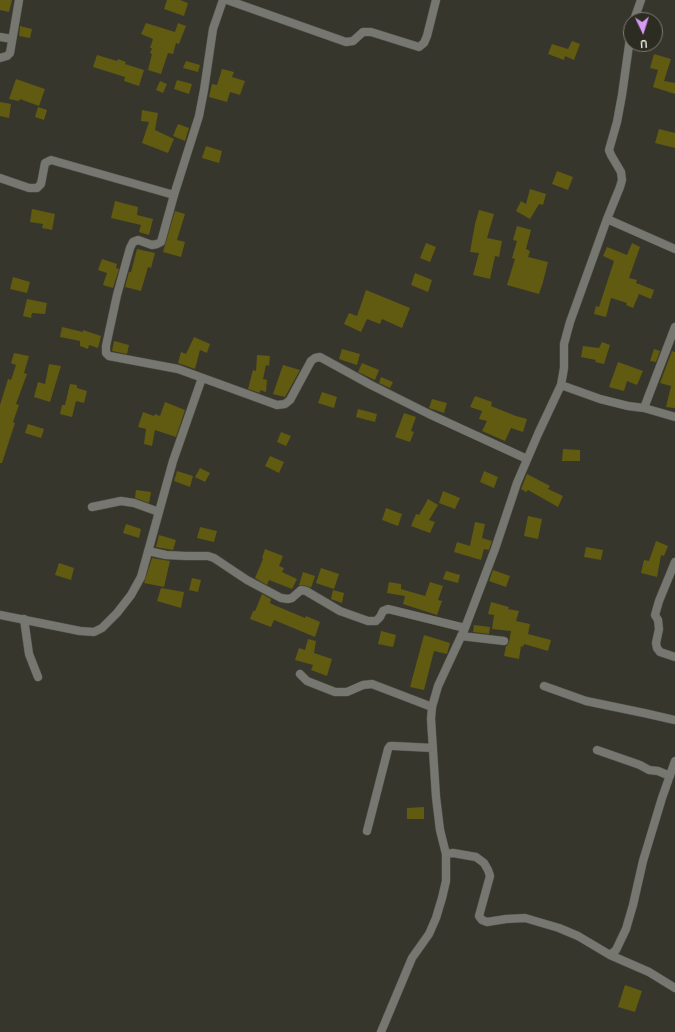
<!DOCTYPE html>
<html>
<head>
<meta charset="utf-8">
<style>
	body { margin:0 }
	#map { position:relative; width:675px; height:1032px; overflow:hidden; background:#37362c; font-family:Karla,sans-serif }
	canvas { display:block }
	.north { position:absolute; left:623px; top:12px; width:40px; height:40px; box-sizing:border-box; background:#2d2c22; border:1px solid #7c7b72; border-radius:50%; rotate:176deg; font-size:11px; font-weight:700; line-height:16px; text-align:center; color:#f2f1eb }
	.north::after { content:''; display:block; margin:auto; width:14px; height:18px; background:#d99af7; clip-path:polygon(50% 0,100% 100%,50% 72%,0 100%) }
</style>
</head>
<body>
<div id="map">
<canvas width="675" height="1032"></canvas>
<div class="north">U</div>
</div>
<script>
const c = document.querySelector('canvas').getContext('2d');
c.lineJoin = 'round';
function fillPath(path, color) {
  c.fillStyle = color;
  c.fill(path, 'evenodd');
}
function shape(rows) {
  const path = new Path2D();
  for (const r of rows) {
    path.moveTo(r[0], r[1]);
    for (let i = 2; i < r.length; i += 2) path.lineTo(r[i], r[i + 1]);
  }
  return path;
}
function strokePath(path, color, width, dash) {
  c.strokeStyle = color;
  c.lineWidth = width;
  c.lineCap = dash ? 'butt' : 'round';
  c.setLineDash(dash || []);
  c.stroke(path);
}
fillPath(shape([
	[0,0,12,0,9,12,0,10],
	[167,0,180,0,188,3,184,16,164,9],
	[146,23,175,32,178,23,186,26,179,44,176,43,173,54,168,53,161,74,148,70,152,54,150,53,152,48,150,48,153,39,141,34],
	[20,26,32,29,30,38,19,36],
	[572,41,580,44,574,60,565,56,564,60,548,54,552,44,568,49],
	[654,54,671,59,664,81,675,83,675,94,653,87,658,70,650,68],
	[97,55,117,61,118,59,126,62,125,64,144,70,139,86,124,81,125,77,93,67],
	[186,61,200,65,198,72,183,68],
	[222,69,234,72,232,77,245,81,240,95,230,92,227,102,209,97,212,84,217,85],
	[16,79,45,89,39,106,20,99,19,101,9,99],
	[177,80,192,84,189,94,174,89],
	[160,81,167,84,163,93,156,90],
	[0,102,11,104,9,118,0,116],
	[38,107,47,110,44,120,35,117],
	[142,110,158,113,155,130,174,139,168,153,142,143,149,122,141,121],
	[178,124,189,128,185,141,173,136],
	[659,129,675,133,675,148,655,143],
	[206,146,222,151,219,163,202,158],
	[557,171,573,177,568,190,552,184],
	[530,189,546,194,543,205,539,204,530,219,516,211,521,201,526,204],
	[115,201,138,207,137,215,153,219,149,235,139,232,141,225,111,218],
	[32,209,55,214,52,230,42,228,43,224,30,222],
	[479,210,494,214,487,238,502,241,499,257,495,256,490,279,473,275,479,253,470,252,475,224],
	[175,211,185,214,177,240,185,242,181,257,163,252],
	[517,226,531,230,526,249,530,251,528,257,548,262,543,282,539,294,507,285,515,259,512,258,517,241,513,240],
	[426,243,436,247,430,262,420,258],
	[632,243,640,247,629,278,637,280,636,283,654,290,651,299,639,294,633,308,626,305,627,303,611,298,606,317,594,314,596,306,599,307,614,261,603,256,607,247,627,255],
	[137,249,155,253,151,268,148,267,141,291,125,287,129,272,131,272],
	[102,259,117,264,116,268,119,269,113,288,103,285,107,273,98,270],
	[415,273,432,280,428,292,411,285],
	[13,277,30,282,27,293,10,289],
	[366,290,410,308,402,328,382,319,380,324,367,319,361,332,344,324,349,313,357,316],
	[27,299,47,303,45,314,32,313,31,318,23,316],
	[62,327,83,332,83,330,101,336,98,348,89,345,88,349,80,346,80,341,60,337],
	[194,337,210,344,207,353,200,350,195,369,178,363,181,352,186,354],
	[114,341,129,345,127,354,112,351],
	[602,342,610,345,604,364,595,362,596,360,581,357,583,346,599,348],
	[342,349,360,354,357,365,339,359],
	[654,349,660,351,656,362,650,361],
	[672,351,675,352,675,408,666,407,671,386,660,383],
	[14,353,29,356,24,373,27,374,16,404,19,405,13,422,15,423,2,463,0,463,0,405,8,379,11,380,16,365,11,363],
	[257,355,270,356,269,366,266,365,263,379,267,380,266,392,260,390,260,393,248,389,253,370,256,371],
	[618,362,643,371,637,385,627,381,624,391,609,387],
	[362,363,379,370,375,380,358,372],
	[49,364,61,366,50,402,34,397,38,382,45,384],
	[283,365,300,370,285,397,273,394],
	[381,377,393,382,390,388,379,383],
	[70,384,77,385,77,388,87,391,84,403,76,401,72,417,60,414,62,405,65,405],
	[322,392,337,397,334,408,318,403],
	[475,396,492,402,491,406,516,416,527,419,523,432,511,428,505,441,482,431,487,421,479,419,482,411,470,407],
	[432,399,447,403,444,413,429,408],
	[165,402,185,410,176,437,155,430,152,446,144,444,146,429,138,427,143,412,154,416,155,414,160,416],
	[358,409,377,414,375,422,356,417],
	[404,413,416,417,411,431,414,432,410,442,395,437],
	[28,424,44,429,41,438,25,433],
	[281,432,291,436,286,446,277,442],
	[563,449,580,450,580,461,562,461],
	[270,456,284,462,279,473,265,466],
	[200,468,210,473,205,482,195,477],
	[177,471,193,476,190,487,174,481],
	[484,471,498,477,494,488,480,482],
	[527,474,550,486,548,489,563,496,558,507,528,490,526,492,521,489],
	[136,490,151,492,149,503,135,498],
	[443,491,460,498,455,509,439,503],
	[428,499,438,505,429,520,435,522,430,533,411,526,416,514,419,515],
	[386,508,402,514,398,526,382,520],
	[528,516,542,519,538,539,524,536],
	[475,522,485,524,482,538,492,541,489,550,484,549,481,560,454,552,457,542,470,546],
	[126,524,141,529,139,538,123,533],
	[200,527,217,531,214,542,197,538],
	[159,535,176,540,173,550,156,547],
	[656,541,668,546,664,556,661,555,657,577,641,573,644,560,649,561],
	[586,547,603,550,601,560,584,557],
	[265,549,283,556,279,566,284,568,282,572,297,579,292,589,269,580,267,585,255,578,263,559,262,558],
	[152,558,170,561,164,587,144,583],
	[59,563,74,568,71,580,55,575],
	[321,568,339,574,334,589,316,583],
	[493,570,510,576,506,587,489,581],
	[446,571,460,575,458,583,443,579],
	[303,572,315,576,311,588,307,586,299,585],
	[192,578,201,580,198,592,189,590],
	[389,582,401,584,401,589,425,596,430,582,443,586,438,600,442,601,437,615,403,604,405,596,387,593],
	[161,588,184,592,181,608,157,601],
	[333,590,344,593,342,603,331,599],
	[262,594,271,599,270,603,274,605,305,618,306,616,320,622,315,637,274,620,271,627,250,619,253,611,255,611],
	[491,602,509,607,508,609,519,611,516,621,530,624,528,634,551,640,548,651,524,644,523,647,521,646,519,659,504,656,506,646,507,646,509,642,511,631,492,629,494,615,488,614],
	[474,625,490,627,489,634,473,632],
	[381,631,396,635,393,647,378,644],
	[424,635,450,643,447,654,434,651,424,690,410,687],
	[308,639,316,641,314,653,332,659,327,676,311,670,313,665,295,660,299,648,305,650],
	[424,807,424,819,407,819,407,808],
	[625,985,642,991,635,1012,618,1007]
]), '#615a11');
const minor = shape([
	[223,0,213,29,204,90,199,116,174,195,161,242,157,244,152,245,138,240,133,242,130,248,117,295,106,346,106,353,109,356,178,369,277,405,285,404,290,400,311,361,315,358,320,357,371,385,429,414,527,459],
	[227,0,346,42,353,41,363,32,371,32,419,47,424,43,427,36,436,0],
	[634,20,641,0],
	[0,37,12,39],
	[0,58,7,56,10,53,19,0],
	[0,178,29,188,37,188,41,184,45,163,51,160,174,195],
	[607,219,675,249],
	[561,385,600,399,628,406,644,408,675,417],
	[644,408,675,327],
	[92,507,121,501,134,503,159,512],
	[148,551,166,555,186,556,208,556,214,558,247,580,281,598,288,599,292,598,301,590,306,591,340,611,368,621,376,621,380,617,383,611,388,609,465,628],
	[675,562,659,601,655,615,658,620,659,629,656,643,657,648,660,652,675,657],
	[0,615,80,631,94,632,102,628,117,613,131,595,141,577,173,461,202,378],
	[24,619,29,654,38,677],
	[461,636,504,641],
	[300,674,307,681,335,692,347,692,363,685,372,684,432,707],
	[544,686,586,701,644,713,675,720],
	[597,750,640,765,649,770,658,771,670,776],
	[367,831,388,749,390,746,394,746,433,748],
	[446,854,440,830,436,797,431,719,432,707,438,686,465,628,495,549,517,483,538,434,561,385,564,368,564,344,570,322,607,219,620,187,622,180,621,172,611,155,609,150,617,122,622,95,631,31],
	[610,955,616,950,626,929,633,905,643,861,662,798,675,761],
	[381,1032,412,958,429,934,436,918,442,898,446,881,446,854,453,853,476,857,484,863,488,870,490,876,479,916,482,920,487,922,506,919,525,918,559,928,578,936,610,955,649,972,675,988]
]);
strokePath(minor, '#55544b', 9);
strokePath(minor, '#777772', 8);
</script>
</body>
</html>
